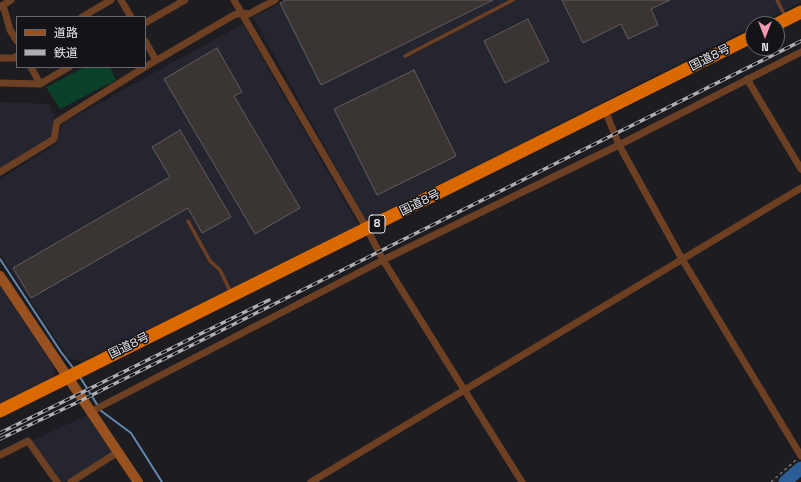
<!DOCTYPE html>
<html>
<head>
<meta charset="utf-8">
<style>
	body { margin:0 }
	#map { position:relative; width:801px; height:482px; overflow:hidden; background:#1c1c21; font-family:"Space Grotesk","Noto Sans JP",sans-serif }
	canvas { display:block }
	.legend { position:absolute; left:16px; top:16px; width:130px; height:52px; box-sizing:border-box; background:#131318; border:1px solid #68686d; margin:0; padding:5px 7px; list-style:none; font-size:12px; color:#e8e8ec }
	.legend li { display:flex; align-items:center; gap:8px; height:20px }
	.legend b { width:20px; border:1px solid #68686d }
	.north { position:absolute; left:745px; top:16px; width:40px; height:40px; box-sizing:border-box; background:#131318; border:1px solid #68686d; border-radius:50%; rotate:180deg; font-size:11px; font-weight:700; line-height:16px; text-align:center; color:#e8e8ec }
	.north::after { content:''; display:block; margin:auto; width:14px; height:18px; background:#f29ab0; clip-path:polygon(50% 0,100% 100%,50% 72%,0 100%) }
</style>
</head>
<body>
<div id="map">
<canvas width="801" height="482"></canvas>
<ul class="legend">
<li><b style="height:5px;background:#995120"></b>道路</li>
<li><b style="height:5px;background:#aeaeb3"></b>鉄道</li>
</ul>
<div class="north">N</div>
</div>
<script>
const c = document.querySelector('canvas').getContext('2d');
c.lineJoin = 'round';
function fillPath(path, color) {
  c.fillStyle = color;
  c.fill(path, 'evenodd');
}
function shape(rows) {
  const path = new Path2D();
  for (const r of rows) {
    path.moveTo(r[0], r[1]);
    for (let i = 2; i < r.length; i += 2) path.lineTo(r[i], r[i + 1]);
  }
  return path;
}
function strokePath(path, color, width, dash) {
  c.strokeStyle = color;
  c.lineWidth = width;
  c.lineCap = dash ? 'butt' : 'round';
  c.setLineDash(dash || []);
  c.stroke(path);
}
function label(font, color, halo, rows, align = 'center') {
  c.font = font + ' "Space Grotesk","Noto Sans JP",sans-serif';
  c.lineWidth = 3;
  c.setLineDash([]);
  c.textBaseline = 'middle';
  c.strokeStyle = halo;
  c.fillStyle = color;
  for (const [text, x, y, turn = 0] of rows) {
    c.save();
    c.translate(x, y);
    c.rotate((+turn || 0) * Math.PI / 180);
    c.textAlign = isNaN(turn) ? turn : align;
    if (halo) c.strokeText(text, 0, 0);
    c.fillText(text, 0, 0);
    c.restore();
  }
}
fillPath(shape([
	[286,0,801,0,801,2,757,24,753,24,753,26,366,222,253,17],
	[243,24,360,228,82,361,68,358,0,254,0,179,56,144,63,123],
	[0,102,49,104,55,116,51,137,0,169],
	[0,283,55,363,53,381,0,406],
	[89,414,114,451,65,482,60,482,32,441]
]), '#25252f');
fillPath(shape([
	[85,67,110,67,116,80,60,109,46,87]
]), '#0b4128');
strokePath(shape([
	[0,259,61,352,74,369],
	[80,377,98,406],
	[100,410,131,433,162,482]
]), '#6487b0', 2);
strokePath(shape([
	[785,482,801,468]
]), '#2b5e97', 13);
const building = shape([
	[286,0,493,0,321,85,280,3,286,0],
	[562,0,670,0,651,9,658,25,628,39,621,24,583,43,562,0],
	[528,19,549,61,505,83,484,41,528,19],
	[217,48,242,92,234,96,300,208,255,234,164,79,217,48],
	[414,70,456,156,377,195,334,109,414,70],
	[180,130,231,217,202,233,188,208,31,298,13,268,170,177,152,147,180,130]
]);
fillPath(building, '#3a3433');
strokePath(building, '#635c5c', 1);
strokePath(shape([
	[771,482,796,460]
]), '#727276', 1.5, [3, 3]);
strokePath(shape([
	[777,0,785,16],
	[405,56,513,0],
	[188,221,210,261,220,270,231,293]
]), '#6d3f23', 3.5);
strokePath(shape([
	[121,0,131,17],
	[234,0,367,229,383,260,522,482],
	[3,5,10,30,17,41],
	[0,7,11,0],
	[82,17,111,0],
	[145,23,185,0],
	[145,41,156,60],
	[0,58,14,58,17,56],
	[145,67,234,15,242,13,249,14,275,0],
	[747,79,801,169],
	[0,83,40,84,31,67],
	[40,84,69,67],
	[605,110,619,145,682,259,801,456],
	[0,172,54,139,57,122,145,67],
	[92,411,383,260,619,145,801,52],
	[0,455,28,441,57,482],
	[71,482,118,452],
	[311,482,801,188]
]), '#6d3f23', 7);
strokePath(shape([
	[0,276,138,482]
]), '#995120', 10);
strokePath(shape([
	[777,24,801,12],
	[0,411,753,36]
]), '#db6902', 13);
const rail = shape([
	[0,433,269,300],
	[0,439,76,403,801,41]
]);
strokePath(rail, '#aeaeb3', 3.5);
strokePath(rail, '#131318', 2, [6]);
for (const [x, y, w] of [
	[377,224,16]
]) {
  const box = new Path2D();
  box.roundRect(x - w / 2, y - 9, w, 18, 3);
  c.fillStyle = '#131318';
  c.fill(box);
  strokePath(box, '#e8e8ec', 1);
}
label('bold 11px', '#e8e8ec', null, [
	["8",377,224]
]);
label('12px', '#e8e8ec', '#131318', [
	["国道8号",710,58,-27],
	["国道8号",420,203,-26],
	["国道8号",129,346,-26]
]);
</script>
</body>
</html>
